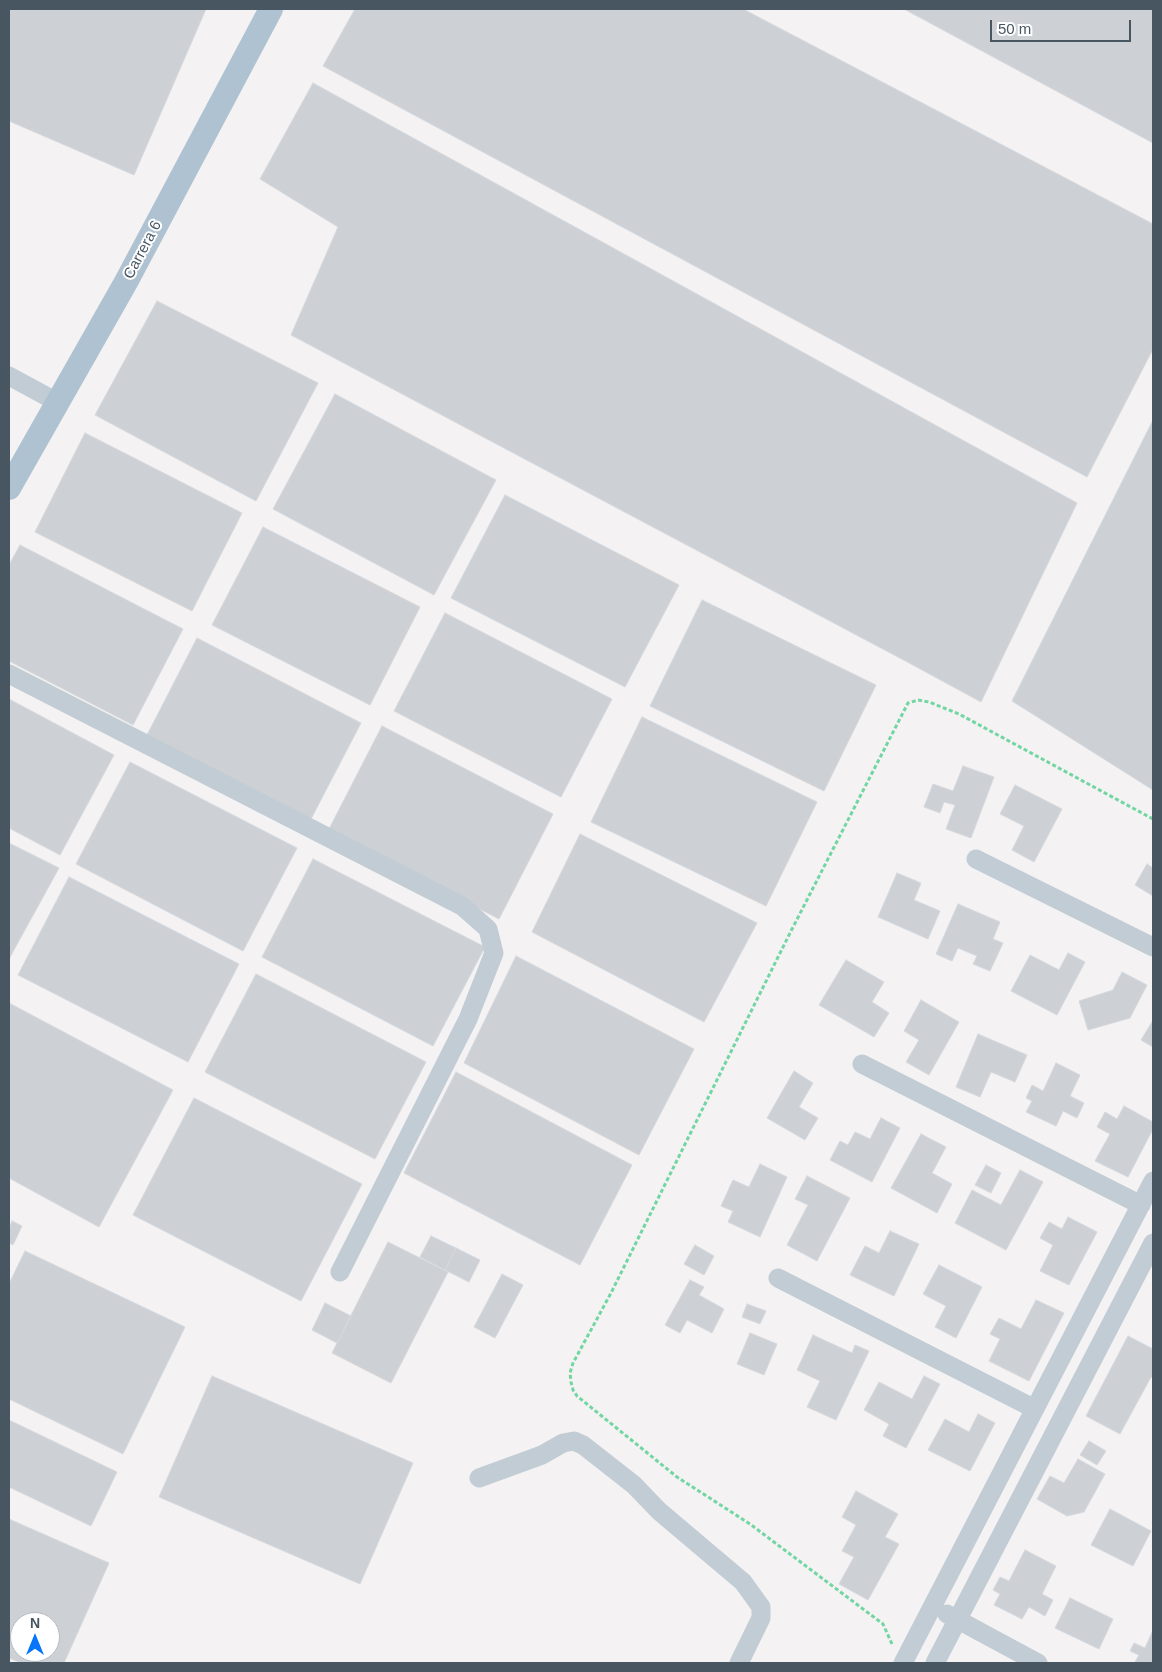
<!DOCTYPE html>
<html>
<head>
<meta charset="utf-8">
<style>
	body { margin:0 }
	#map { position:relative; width:1162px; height:1672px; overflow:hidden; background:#f4f2f2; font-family:Arial,sans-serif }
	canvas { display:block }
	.frame { position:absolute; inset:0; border:10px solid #475661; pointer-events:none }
	.north { position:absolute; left:10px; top:1612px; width:50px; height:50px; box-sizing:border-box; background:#fff; border:1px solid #b5bbc0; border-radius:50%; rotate:0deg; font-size:14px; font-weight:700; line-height:20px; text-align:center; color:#475661 }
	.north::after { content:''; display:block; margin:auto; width:18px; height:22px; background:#0876f8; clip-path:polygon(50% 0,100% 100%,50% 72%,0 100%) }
	.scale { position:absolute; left:990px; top:20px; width:141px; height:22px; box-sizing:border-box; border:2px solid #475661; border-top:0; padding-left:6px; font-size:15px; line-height:18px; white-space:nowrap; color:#475661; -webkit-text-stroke:4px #fff; paint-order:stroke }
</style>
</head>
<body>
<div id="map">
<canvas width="1162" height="1672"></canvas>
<div class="frame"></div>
<div class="north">N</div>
<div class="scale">50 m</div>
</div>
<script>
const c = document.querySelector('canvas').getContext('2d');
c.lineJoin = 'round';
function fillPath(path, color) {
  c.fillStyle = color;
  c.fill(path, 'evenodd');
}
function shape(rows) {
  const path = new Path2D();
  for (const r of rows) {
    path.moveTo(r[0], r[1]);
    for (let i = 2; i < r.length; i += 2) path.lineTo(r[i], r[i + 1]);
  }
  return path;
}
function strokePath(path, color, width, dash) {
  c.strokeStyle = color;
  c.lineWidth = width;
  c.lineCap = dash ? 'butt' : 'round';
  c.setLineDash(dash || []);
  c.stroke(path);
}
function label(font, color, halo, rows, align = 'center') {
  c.font = font + ' Arial,sans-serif';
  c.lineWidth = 4;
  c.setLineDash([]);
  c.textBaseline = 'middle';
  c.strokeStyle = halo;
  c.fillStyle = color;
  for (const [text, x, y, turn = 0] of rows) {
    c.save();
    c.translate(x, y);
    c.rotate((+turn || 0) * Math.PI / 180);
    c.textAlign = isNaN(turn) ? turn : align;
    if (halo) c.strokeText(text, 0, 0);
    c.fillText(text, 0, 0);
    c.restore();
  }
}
const building = shape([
	[9,9,206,9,134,175,9,121,9,9],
	[355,9,743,9,1153,224,1153,349,1087,477,323,66,355,9],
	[904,9,1153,9,1153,143,904,9],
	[313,83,1077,503,981,702,911,664,291,335,338,227,260,179,313,83],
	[157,301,318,383,256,501,95,415,157,301],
	[335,394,496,480,434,595,273,509,335,394],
	[1153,420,1153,790,1012,701,1153,420],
	[85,433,242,513,192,611,35,532,85,433],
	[505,495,679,585,625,687,451,598,505,495],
	[263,527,420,607,370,705,212,625,263,527],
	[20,545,183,629,133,725,9,661,9,565,20,545],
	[702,600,876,685,824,791,650,706,702,600],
	[445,613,612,699,561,797,394,711,445,613],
	[197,638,361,723,311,819,147,735,197,638],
	[9,699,114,755,60,855,9,828,9,699],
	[642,717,817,802,766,906,591,822,642,717],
	[382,726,553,814,499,919,328,831,382,726],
	[130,762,297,848,243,951,76,864,130,762],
	[963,766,994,777,971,838,946,829,955,805,944,802,940,813,924,807,933,784,953,791,963,766],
	[1015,785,1062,809,1034,862,1012,850,1024,826,1000,814,1015,785],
	[580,834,757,923,704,1022,532,932,580,834],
	[9,843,59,868,9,959,9,843],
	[313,859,485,947,433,1046,262,957,313,859],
	[1147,864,1153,868,1153,896,1135,885,1147,864],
	[897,873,921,883,914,900,940,911,928,939,878,917,897,873],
	[69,877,239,964,188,1062,18,975,69,877],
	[958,904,1000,922,993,939,1003,943,990,971,973,964,977,956,958,948,952,961,936,954,958,904],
	[1068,953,1085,962,1057,1015,1011,991,1030,955,1059,970,1068,953],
	[516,956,694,1049,639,1155,464,1063,516,956],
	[846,960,884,982,872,1002,889,1013,874,1037,819,1005,846,960],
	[1122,972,1147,985,1130,1018,1088,1030,1079,1001,1113,990,1122,972],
	[256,974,426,1062,375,1159,205,1072,256,974],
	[921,1000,959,1022,929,1075,906,1062,919,1040,904,1031,921,1000],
	[9,1003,173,1090,99,1227,9,1178,9,1003],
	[1152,1022,1153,1023,1153,1047,1141,1040,1152,1022],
	[978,1034,1027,1055,1015,1082,991,1072,980,1097,956,1087,978,1034],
	[1056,1063,1080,1075,1070,1096,1084,1103,1077,1118,1063,1111,1056,1126,1026,1112,1032,1101,1026,1098,1032,1085,1043,1091,1056,1063],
	[794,1071,813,1083,799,1107,818,1118,805,1140,767,1118,794,1071],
	[456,1072,632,1165,580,1265,404,1173,456,1072],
	[194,1098,362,1184,301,1301,133,1215,194,1098],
	[1124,1106,1153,1122,1153,1129,1128,1177,1095,1161,1110,1134,1097,1127,1105,1112,1117,1119,1124,1106],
	[881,1118,900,1128,872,1182,830,1160,840,1141,848,1145,855,1132,870,1139,881,1118],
	[921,1134,946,1147,932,1173,952,1184,937,1213,891,1188,921,1134],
	[760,1164,787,1177,760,1237,728,1222,733,1211,721,1206,733,1180,749,1187,760,1164],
	[986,1165,1001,1173,991,1193,975,1185,986,1165],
	[1020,1170,1043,1182,1006,1250,955,1223,972,1190,1001,1205,1020,1170],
	[807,1176,850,1198,817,1261,787,1245,808,1205,795,1199,807,1176],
	[1068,1217,1097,1232,1069,1285,1040,1271,1053,1245,1040,1238,1049,1222,1062,1229,1068,1217],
	[12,1221,22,1226,13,1245,9,1243,9,1229,12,1221],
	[890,1231,919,1244,894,1296,850,1275,865,1246,879,1253,890,1231],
	[431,1236,456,1248,445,1270,420,1257,431,1236],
	[388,1242,448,1272,391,1383,332,1353,388,1242],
	[695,1245,714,1256,704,1275,684,1264,695,1245],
	[456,1248,480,1260,469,1282,445,1270,456,1248],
	[25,1251,185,1327,123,1454,9,1399,9,1284,25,1251],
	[939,1265,982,1287,956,1338,935,1327,946,1306,923,1294,939,1265],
	[502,1274,523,1285,495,1338,474,1327,502,1274],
	[690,1280,704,1287,699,1295,724,1309,712,1333,687,1320,680,1333,665,1325,690,1280],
	[1036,1300,1064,1313,1029,1381,989,1361,1000,1339,990,1334,999,1318,1021,1329,1036,1300],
	[325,1303,351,1316,337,1343,312,1330,325,1303],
	[747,1304,766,1311,760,1324,742,1317,747,1304],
	[750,1333,777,1344,764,1375,737,1364,750,1333],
	[813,1335,852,1353,855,1345,869,1351,836,1420,807,1407,820,1381,797,1370,813,1335],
	[1128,1336,1153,1349,1153,1378,1151,1377,1120,1434,1086,1416,1128,1336],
	[212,1376,413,1463,360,1584,159,1497,212,1376],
	[924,1376,940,1384,906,1448,883,1436,889,1424,864,1410,879,1382,912,1399,924,1376],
	[978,1414,995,1423,970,1471,928,1450,945,1419,969,1432,978,1414],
	[9,1420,117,1472,91,1526,9,1487,9,1420],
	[1089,1441,1106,1451,1097,1465,1080,1455,1089,1441],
	[1078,1459,1105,1474,1084,1512,1067,1516,1037,1499,1050,1476,1064,1483,1078,1459],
	[856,1491,898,1514,885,1537,899,1544,868,1600,839,1584,854,1557,842,1551,856,1525,842,1517,856,1491],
	[1110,1509,1151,1531,1133,1566,1091,1545,1110,1509],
	[9,1519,109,1563,64,1663,21,1663,9,1658,9,1519],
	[20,1622,50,1622,50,1652,20,1652,20,1622],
	[1025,1550,1056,1566,1042,1594,1053,1600,1045,1616,1029,1607,1022,1619,994,1605,1000,1594,993,1590,1000,1577,1009,1581,1025,1550],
	[1070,1598,1113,1619,1099,1649,1055,1628,1070,1598],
	[1153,1630,1153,1663,1138,1663,1135,1662,1139,1655,1130,1651,1134,1643,1145,1648,1153,1630]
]);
fillPath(building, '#cdd1d6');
strokePath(building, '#d5d8dd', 1);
strokePath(shape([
	[892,1644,883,1624,750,1524,677,1477,577,1396,573,1390,571,1382,570,1373,573,1363,611,1293,791,931,908,703,918,700,929,702,959,714,1153,819]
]), '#72d6a2', 3, [4, 2.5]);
strokePath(shape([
	[9,376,57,402],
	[9,674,462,906,488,929,494,953,468,1019,340,1272],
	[976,859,1153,947],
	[862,1064,1141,1205],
	[778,1278,1035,1409],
	[479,1478,542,1455,563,1443,574,1441,583,1445,634,1485,659,1511,743,1582,761,1607,761,1618,739,1663],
	[947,1614,1038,1663],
	[903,1663,1153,1181],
	[935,1663,1153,1243]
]), '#c1ccd4', 19);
strokePath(shape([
	[9,488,126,282,271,9]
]), '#afc2d2', 24);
label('15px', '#475661', '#fff', [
	["Carrera 6",143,250,-62]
]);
</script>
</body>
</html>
